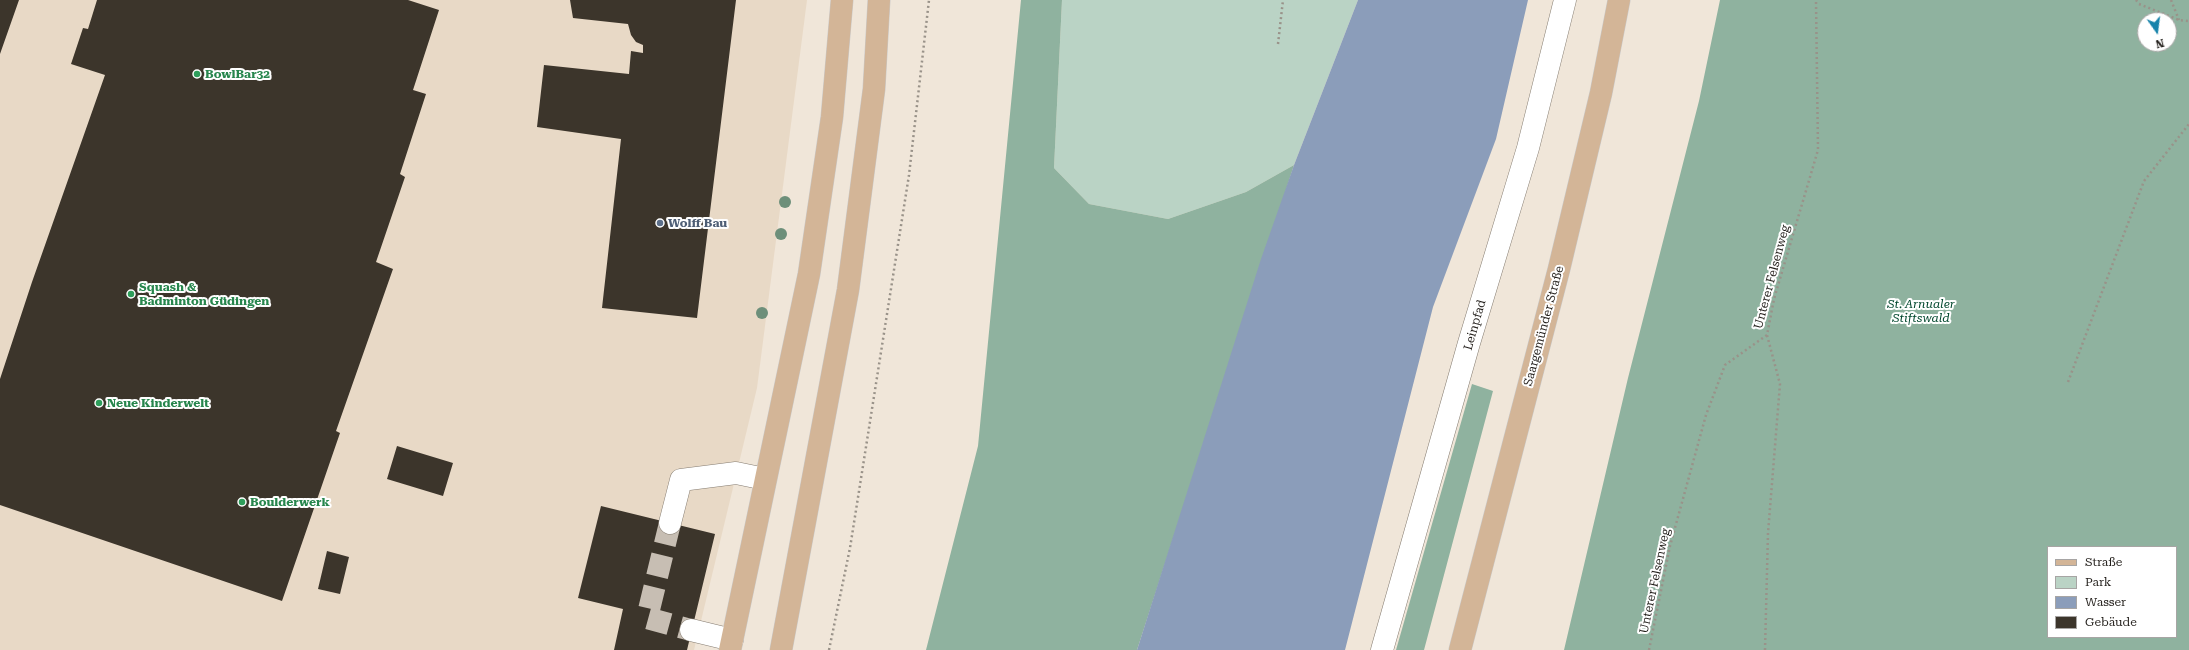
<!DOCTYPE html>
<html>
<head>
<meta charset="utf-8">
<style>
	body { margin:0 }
	#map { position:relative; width:2189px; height:650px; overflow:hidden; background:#f0e6d9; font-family:"Roboto Serif",serif }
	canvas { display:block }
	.legend { position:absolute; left:2047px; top:546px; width:130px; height:92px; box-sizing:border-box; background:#fff; border:1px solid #a7a5a4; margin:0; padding:5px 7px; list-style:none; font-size:12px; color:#231f1b }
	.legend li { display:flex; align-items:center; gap:8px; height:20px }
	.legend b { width:20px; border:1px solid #a7a5a4 }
	.north { position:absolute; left:2137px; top:12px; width:40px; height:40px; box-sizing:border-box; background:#fff; border:1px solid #a7a5a4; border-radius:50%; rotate:166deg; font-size:11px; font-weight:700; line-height:16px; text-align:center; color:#231f1b }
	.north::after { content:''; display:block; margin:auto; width:14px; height:18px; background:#1783ab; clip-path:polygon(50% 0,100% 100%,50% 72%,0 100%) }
</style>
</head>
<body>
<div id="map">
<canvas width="2189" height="650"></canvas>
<ul class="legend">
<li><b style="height:5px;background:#d3b597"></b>Straße</li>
<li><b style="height:11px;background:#bad3c5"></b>Park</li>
<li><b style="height:11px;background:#8b9dba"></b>Wasser</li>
<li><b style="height:11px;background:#3c352b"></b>Gebäude</li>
</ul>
<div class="north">N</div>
</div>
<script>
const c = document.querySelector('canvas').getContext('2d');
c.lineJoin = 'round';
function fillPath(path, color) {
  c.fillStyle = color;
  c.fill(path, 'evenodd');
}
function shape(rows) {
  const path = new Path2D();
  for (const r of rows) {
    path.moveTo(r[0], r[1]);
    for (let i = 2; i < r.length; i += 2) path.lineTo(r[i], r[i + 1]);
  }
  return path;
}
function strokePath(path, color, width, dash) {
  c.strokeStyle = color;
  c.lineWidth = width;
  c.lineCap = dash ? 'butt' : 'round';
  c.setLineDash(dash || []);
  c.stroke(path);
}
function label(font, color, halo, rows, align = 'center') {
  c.font = font + ' "Roboto Serif",serif';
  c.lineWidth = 4;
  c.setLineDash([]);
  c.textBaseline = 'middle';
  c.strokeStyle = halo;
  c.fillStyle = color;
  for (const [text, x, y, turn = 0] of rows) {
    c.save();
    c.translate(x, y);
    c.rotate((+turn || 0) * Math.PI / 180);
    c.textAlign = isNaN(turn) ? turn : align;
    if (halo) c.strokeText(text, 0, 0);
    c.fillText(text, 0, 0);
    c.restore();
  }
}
fillPath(shape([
	[0,0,807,0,757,388,694,650,0,650]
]), '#e8d9c6');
fillPath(shape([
	[1062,0,1358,0,1294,165,1246,192,1168,219,1089,204,1054,168]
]), '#bad3c5');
fillPath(shape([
	[1021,0,1062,0,1054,168,1089,204,1168,219,1246,192,1294,165,1137,650,926,650,978,446],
	[1720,0,2189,0,2189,650,1564,650,1628,378,1699,101],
	[2145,20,2169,20,2169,44,2145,44],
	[2048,547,2176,547,2176,637,2048,637],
	[1472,384,1493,391,1424,650,1396,650]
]), '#8fb29f');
fillPath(shape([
	[1358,0,1528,0,1496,139,1433,307,1345,650,1137,650,1261,259,1294,165]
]), '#8b9dba');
fillPath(shape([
	[0,0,19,0,0,54],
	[97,0,408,0,439,10,413,90,426,94,400,174,405,177,376,262,393,269,336,431,340,433,282,601,0,505,0,379,32,282,105,75,71,64,83,28,88,29],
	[570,0,736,0,697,318,602,308,621,139,537,127,544,65,629,74,631,51,643,53,643,45,636,42,631,35,628,24,573,18],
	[397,446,453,463,443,496,387,479],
	[601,506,715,534,687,650,614,650,623,609,578,598],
	[327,551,349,557,340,594,318,589]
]), '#3c352b');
strokePath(shape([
	[670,523,647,618,691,630]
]), '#c7beb3', 22, [22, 11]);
const minor = shape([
	[670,523,681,480,736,473,765,479],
	[691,630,732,640],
	[1382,650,1469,343,1528,148,1565,0]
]);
const major = shape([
	[730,650,809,274,832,117,842,0],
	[781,650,848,290,874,89,879,0],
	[1460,650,1559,269,1601,93,1619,0]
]);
strokePath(minor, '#857c71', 23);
strokePath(major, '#cac9c8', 23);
strokePath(shape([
	[2136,0,2139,4,2179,20,2189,21],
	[2171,0,2179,20],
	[1278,44,1283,0],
	[2068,382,2144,181,2189,124],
	[829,650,850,548,909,175,929,0],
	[1649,650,1670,546,1706,415,1725,365,1767,335,1774,299,1818,150,1816,0],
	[1765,650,1768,533,1780,384,1767,335]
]), '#999289', 2.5, [2, 3]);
strokePath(minor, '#fff', 22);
strokePath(major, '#d3b597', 22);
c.fillStyle = '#6d8f7a';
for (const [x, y] of [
	[785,202],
	[781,234],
	[762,313]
]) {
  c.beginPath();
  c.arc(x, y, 6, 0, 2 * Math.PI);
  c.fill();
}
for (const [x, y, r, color] of [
	[197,74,4,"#2e9e5b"],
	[660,223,4,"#5c6f8a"],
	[131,294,4,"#2e9e5b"],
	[99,403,4,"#2e9e5b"],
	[242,502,4,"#2e9e5b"]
]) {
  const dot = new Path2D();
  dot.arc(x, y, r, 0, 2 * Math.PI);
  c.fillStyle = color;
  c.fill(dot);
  strokePath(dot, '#fff', 1.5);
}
label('bold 12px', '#27864d', '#fff', [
	["BowlBar32",205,74],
	["Squash &",139,287],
	["Badminton Güdingen",139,301],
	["Neue Kinderwelt",107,403],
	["Boulderwerk",250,502]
], 'left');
label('bold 12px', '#4e5e75', '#fff', [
	["Wolff Bau",668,223]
], 'left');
label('12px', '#231f1b', '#fff', [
	["Unterer Felsenweg",1772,277,-75],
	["Leinpfad",1475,325,-74],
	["Saargemünder Straße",1544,326,-75],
	["Unterer Felsenweg",1655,581,-78]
]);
label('italic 12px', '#01472d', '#fff', [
	["St. Arnualer",1921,304],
	["Stiftswald",1921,318]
]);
</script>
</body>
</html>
